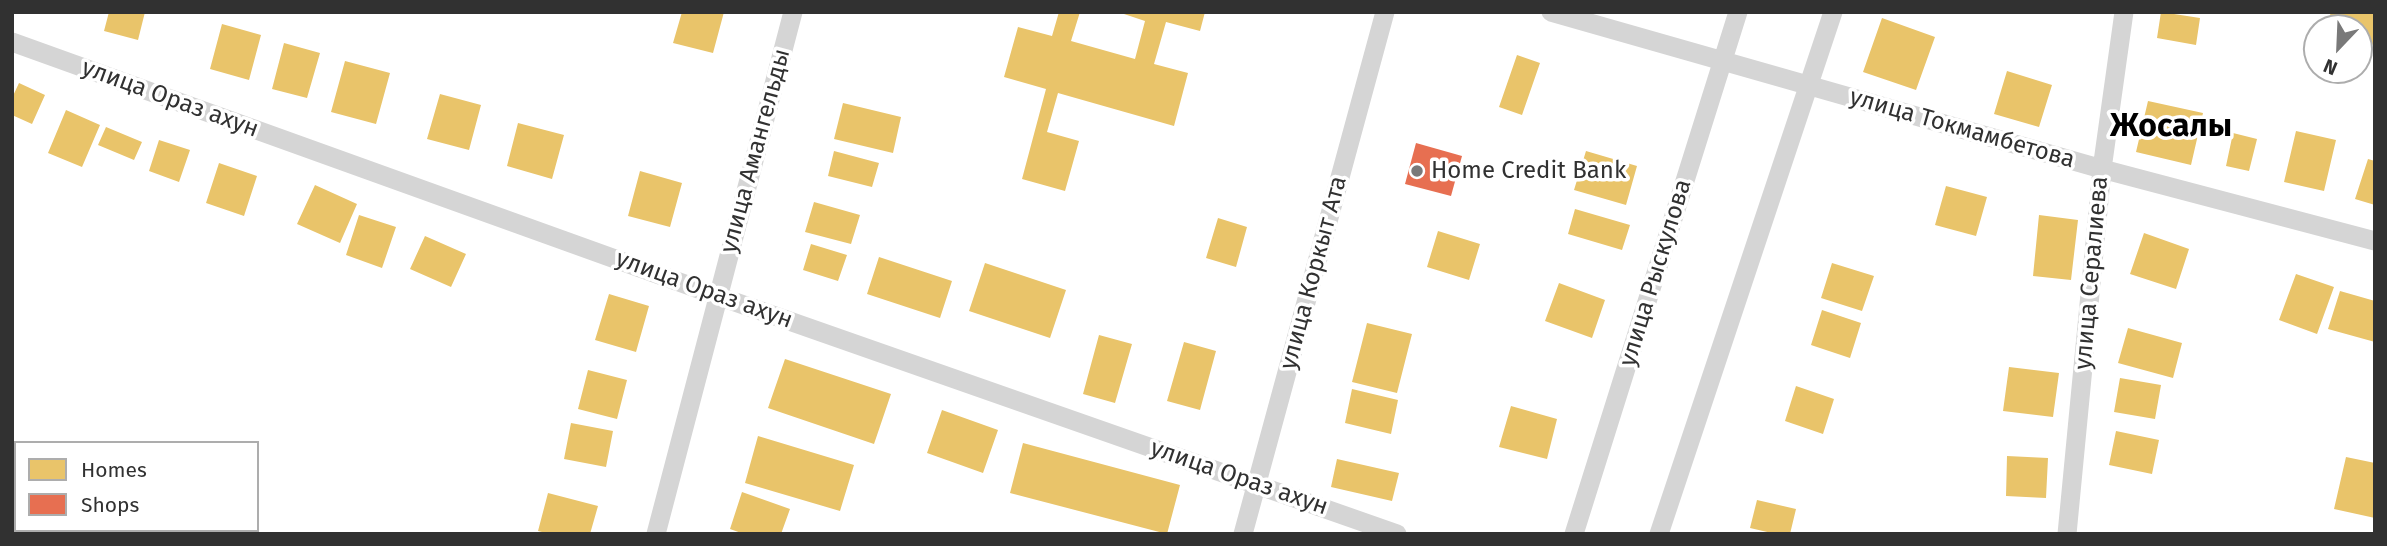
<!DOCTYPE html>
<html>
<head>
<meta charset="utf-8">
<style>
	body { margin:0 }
	#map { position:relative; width:2387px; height:546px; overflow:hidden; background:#fff; font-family:"Fira Sans",sans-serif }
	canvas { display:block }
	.frame { position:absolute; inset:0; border:14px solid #313131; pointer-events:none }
	.legend { position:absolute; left:14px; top:441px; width:245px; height:91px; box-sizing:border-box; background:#fff; border:2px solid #adadad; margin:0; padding:9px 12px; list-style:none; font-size:21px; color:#313131 }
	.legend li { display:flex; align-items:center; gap:14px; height:35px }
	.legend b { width:35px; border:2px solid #adadad }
	.north { position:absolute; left:2303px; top:14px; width:70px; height:70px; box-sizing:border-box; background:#fff; border:2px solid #adadad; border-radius:50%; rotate:203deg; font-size:19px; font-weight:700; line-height:28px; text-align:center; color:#313131 }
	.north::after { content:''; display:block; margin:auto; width:24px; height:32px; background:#797979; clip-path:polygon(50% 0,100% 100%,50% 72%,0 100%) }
</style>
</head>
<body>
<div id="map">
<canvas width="2387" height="546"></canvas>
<div class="frame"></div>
<ul class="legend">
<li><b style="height:19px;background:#e9c46a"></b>Homes</li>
<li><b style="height:19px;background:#e76f51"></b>Shops</li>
</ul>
<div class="north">N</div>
</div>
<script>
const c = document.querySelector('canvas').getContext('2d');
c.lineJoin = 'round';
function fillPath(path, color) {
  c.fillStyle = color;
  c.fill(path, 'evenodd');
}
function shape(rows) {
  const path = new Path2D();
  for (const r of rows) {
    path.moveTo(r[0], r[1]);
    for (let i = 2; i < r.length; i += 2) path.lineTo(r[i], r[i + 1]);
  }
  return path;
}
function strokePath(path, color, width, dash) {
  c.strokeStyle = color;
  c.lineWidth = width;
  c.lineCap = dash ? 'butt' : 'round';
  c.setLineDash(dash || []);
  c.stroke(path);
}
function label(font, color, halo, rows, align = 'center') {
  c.font = font + ' "Fira Sans",sans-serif';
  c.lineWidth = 7;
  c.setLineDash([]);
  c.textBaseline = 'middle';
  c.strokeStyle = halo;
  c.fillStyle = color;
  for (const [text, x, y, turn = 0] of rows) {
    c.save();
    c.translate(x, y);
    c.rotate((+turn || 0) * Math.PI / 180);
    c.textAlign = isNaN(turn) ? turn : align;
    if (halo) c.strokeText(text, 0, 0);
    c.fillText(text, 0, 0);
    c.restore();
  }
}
fillPath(shape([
	[109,12,145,12,138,40,104,31],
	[682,12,724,12,713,53,673,43],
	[1059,12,1080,12,1071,41,1135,59,1145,21,1118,12,1205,12,1200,31,1166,22,1154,64,1188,73,1174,126,1058,93,1047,132,1079,141,1065,191,1022,179,1046,89,1004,77,1018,27,1052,36],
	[2161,12,2200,18,2196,45,2157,38],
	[2331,12,2375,14,2375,38,2367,59,2359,56,2359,28,2326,28],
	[1882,18,1935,37,1916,90,1863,72],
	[222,24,261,35,249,80,210,69],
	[284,43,320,53,307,98,272,89],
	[1517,55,1540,63,1522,115,1499,107],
	[345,61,390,73,376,124,331,112],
	[2007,71,2052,85,2039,127,1994,114],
	[19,83,45,95,32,124,12,115,12,98],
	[440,94,481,105,469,150,427,139],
	[2148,101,2203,113,2191,165,2136,152],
	[843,103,901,117,893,153,834,139],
	[66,110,100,125,82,167,48,153],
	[518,123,564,135,552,179,507,166],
	[106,127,142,142,134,160,98,145],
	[2296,131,2336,140,2324,191,2284,182],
	[2233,133,2257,139,2249,171,2226,166],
	[159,140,190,150,179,182,149,171],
	[834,151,879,163,872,187,828,176],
	[1586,151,1637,166,1626,205,1574,190],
	[2368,159,2375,161,2375,205,2355,199],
	[219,163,257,176,244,216,206,203],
	[640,171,682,183,670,227,628,216],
	[315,185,357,204,340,243,297,224],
	[1946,186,1987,197,1976,236,1935,225],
	[814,202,860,215,851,244,805,232],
	[1575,209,1630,225,1622,250,1568,234],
	[359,215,396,227,382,268,346,255],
	[2039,215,2078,220,2071,280,2033,276],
	[1218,218,1247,227,1236,267,1206,258],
	[1438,231,1480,244,1469,280,1427,267],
	[2144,233,2189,249,2176,289,2130,274],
	[425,236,466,254,451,287,410,269],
	[811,244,847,255,838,281,803,270],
	[879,257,952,281,940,318,867,294],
	[985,263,1066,290,1050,338,969,311],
	[1832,263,1874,276,1862,311,1821,298],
	[2296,274,2334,287,2317,334,2279,320],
	[1559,283,1605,300,1592,338,1545,321],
	[2340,291,2375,301,2375,342,2328,329],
	[609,294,649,306,636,352,595,340],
	[1822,310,1861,323,1850,358,1811,345],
	[1367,323,1412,334,1397,393,1352,382],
	[2128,328,2182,343,2173,378,2118,363],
	[1099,335,1132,344,1115,403,1083,394],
	[1184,342,1216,351,1200,410,1167,401],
	[785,359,891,394,874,444,768,408],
	[2009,367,2059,373,2053,417,2003,411],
	[588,370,627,380,617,419,578,409],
	[2120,378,2161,385,2155,419,2114,412],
	[1796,386,1834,399,1823,434,1785,421],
	[1352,389,1398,400,1391,434,1345,423],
	[1511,406,1557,419,1547,459,1499,447],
	[942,410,998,430,983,473,927,453],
	[571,423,613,431,606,467,564,459],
	[2116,431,2159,440,2152,474,2109,465],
	[758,436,854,465,840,511,745,483],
	[1023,443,1180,485,1167,534,1010,493],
	[2007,456,2048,458,2046,498,2006,496],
	[2346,457,2375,463,2375,518,2334,509],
	[1337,459,1399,473,1392,501,1331,487],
	[742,492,790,509,781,534,744,534,730,529],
	[548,493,598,506,590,534,550,534,538,531],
	[1757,500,1796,509,1790,534,1776,534,1750,528]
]), '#e9c46a');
fillPath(shape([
	[1416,143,1462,156,1451,196,1405,184]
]), '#e76f51');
strokePath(shape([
	[1551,12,2102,169,2375,241],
	[12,42,718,296,1397,534],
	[656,534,793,12],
	[1243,534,1385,12],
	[1574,534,1738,12],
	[1659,534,1833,12],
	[2067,534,2102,169,2124,12]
]), '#d5d5d5', 19);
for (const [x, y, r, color] of [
	[1417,171,7,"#797979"]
]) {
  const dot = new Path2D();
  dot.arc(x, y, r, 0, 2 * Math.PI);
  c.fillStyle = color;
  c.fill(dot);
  strokePath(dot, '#fff', 2.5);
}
label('24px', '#313131', '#fff', [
	["улица Ораз ахун",170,99,20],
	["улица Токмамбетова",1962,129,16],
	["улица Амангельды",756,151,-75],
	["улица Коркыт Ата",1314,273,-75],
	["улица Рыскулова",1656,273,-73],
	["улица Сералиева",2092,273,-85],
	["улица Ораз ахун",704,290,20],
	["улица Ораз ахун",1239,478,19]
]);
label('24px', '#313131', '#fff', [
	["Home Credit Bank",1431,171]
], 'left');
label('bold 32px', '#000', '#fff', [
	["Жосалы",2171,127]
]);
</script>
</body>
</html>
